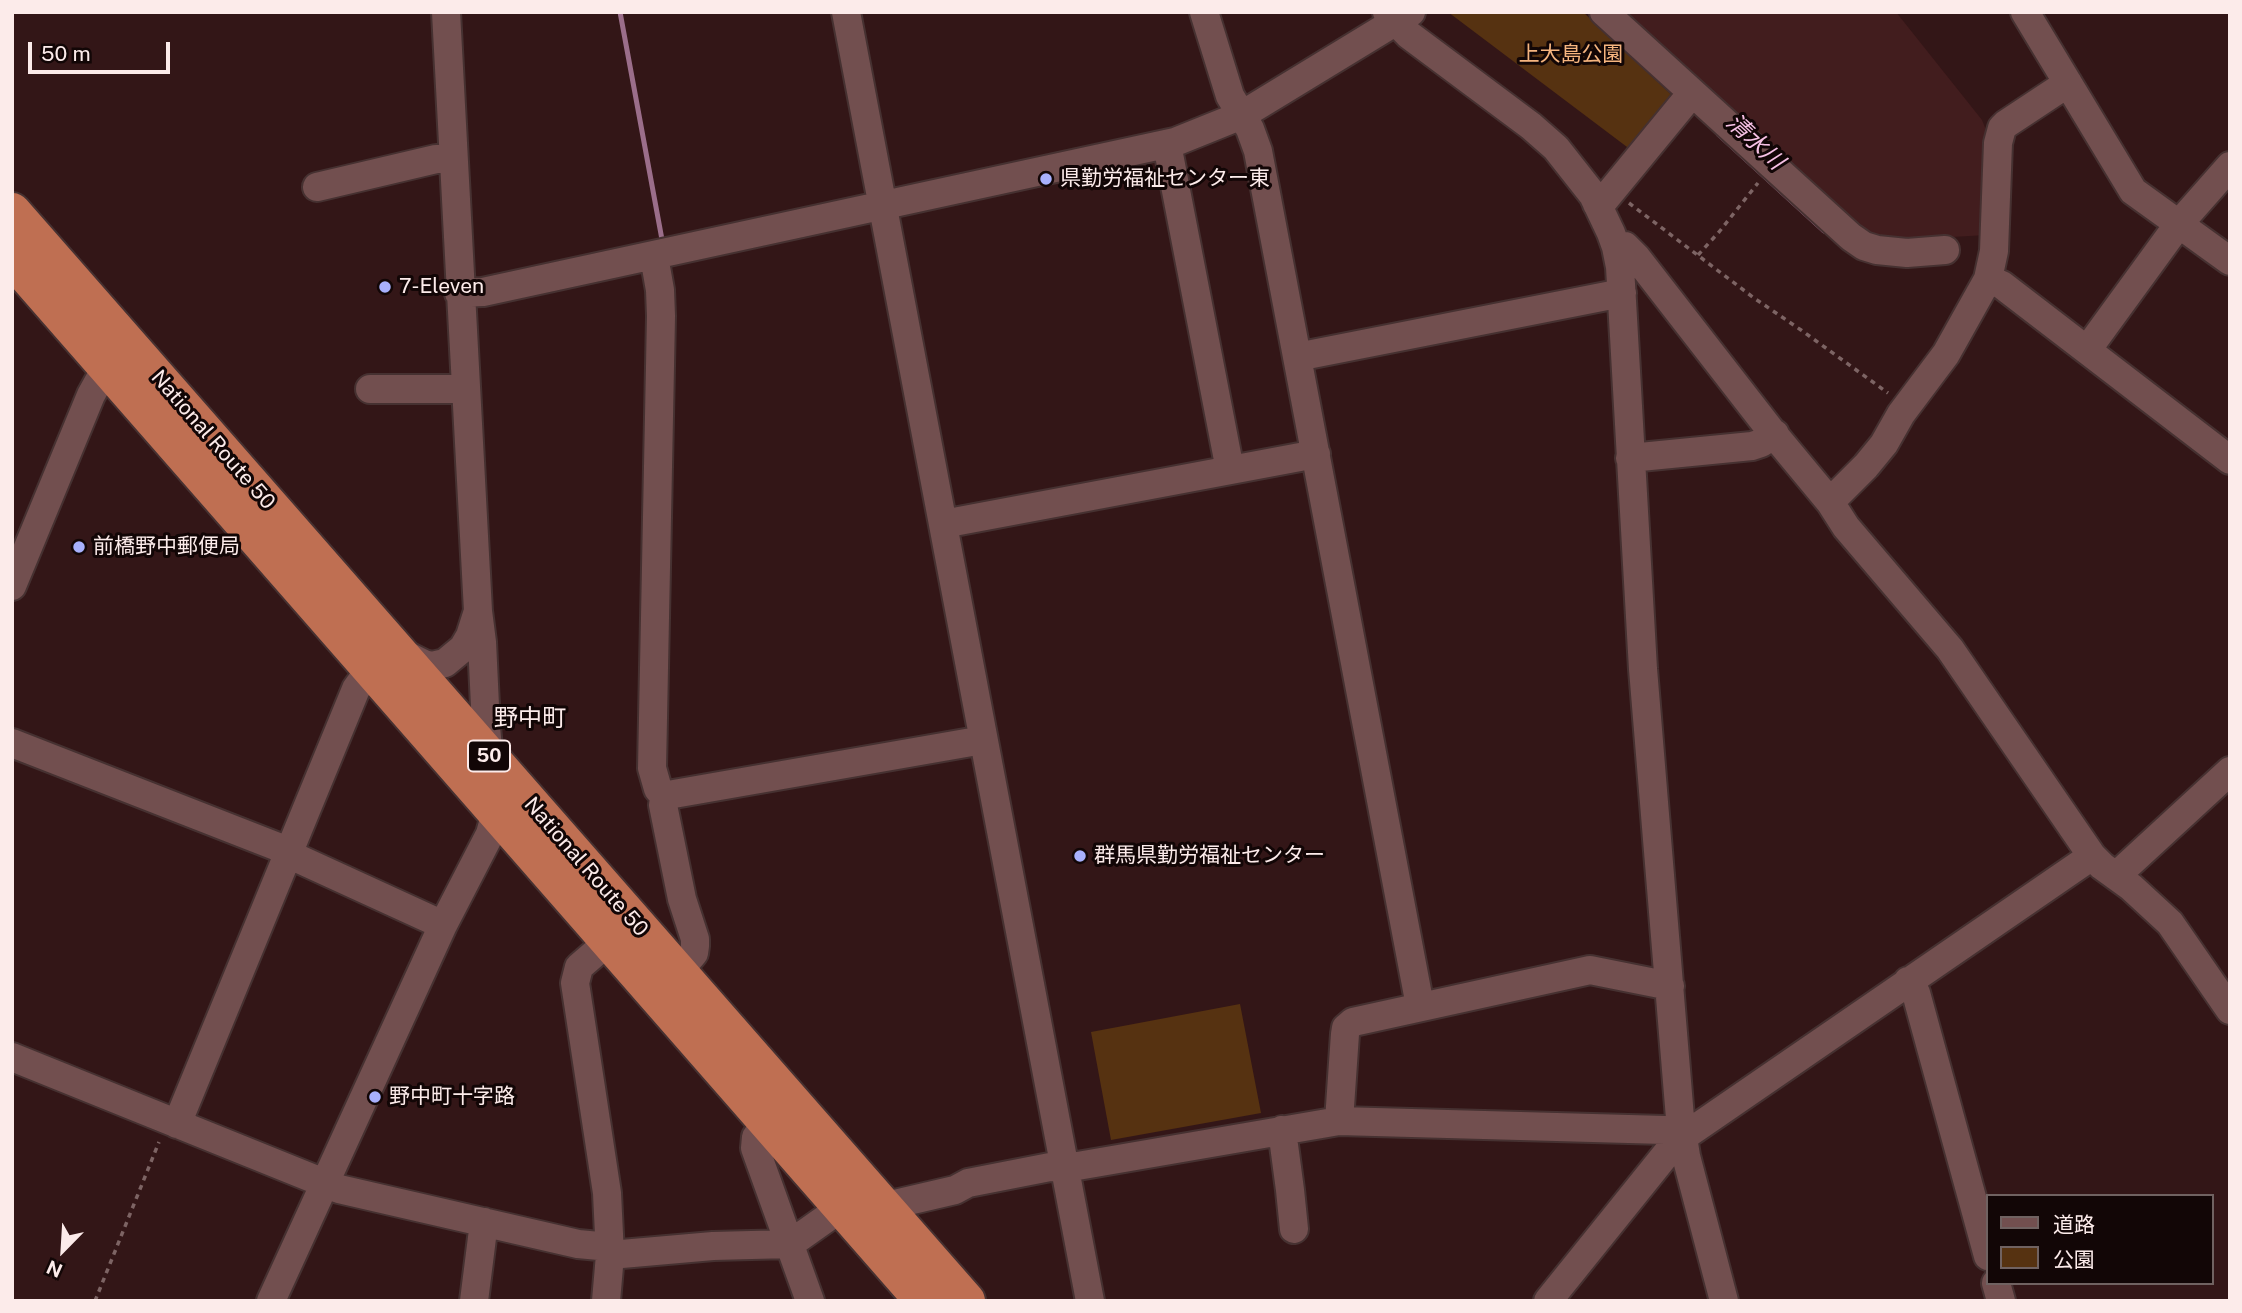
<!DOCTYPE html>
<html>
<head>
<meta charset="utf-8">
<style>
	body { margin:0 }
	#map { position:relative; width:2242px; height:1313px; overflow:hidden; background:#331617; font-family:"Public Sans","Noto Sans JP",sans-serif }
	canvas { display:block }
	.frame { position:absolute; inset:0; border:14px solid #fcebea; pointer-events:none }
	.legend { position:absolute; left:1986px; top:1194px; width:228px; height:91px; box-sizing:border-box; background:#120606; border:2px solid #706261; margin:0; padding:9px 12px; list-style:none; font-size:21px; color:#fcebea }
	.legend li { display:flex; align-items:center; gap:14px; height:35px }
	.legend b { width:35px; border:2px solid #706261 }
	.north { position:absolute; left:28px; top:1215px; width:70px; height:70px; -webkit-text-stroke:5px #120606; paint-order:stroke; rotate:204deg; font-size:19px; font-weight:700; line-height:28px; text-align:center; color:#fcebea }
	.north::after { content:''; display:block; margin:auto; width:24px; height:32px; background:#fcebea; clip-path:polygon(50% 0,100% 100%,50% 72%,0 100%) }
	.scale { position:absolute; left:28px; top:42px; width:142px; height:32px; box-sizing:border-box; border:4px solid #fcebea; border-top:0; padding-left:9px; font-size:21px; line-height:24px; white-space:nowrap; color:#fcebea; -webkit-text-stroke:5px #120606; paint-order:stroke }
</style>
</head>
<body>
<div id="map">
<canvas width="2242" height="1313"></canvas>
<div class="frame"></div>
<ul class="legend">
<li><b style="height:9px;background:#724f4f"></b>道路</li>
<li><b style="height:19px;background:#563211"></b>公園</li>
</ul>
<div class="north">N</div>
<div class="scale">50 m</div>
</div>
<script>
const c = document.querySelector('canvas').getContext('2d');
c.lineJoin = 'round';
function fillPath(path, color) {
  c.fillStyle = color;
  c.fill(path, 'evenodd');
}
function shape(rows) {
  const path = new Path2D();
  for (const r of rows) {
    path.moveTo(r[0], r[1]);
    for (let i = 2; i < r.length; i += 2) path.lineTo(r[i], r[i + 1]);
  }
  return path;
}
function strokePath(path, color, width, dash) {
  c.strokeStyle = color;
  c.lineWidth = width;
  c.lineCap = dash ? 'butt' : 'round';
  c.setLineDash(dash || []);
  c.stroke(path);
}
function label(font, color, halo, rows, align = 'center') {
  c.font = font + ' "Public Sans","Noto Sans JP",sans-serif';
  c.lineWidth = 6;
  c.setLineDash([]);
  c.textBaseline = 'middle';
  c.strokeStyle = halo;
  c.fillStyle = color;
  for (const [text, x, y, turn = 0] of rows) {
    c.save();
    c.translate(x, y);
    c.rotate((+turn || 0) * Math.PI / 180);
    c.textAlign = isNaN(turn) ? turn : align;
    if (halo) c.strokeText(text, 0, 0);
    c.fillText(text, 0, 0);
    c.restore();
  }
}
fillPath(shape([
	[1622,12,1896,12,1982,120,1992,145,1986,235,1885,241,1868,237]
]), '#421d1e');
fillPath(shape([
	[1448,12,1583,12,1677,100,1635,153],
	[1240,1004,1261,1113,1111,1140,1091,1032]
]), '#563211');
strokePath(shape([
	[620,12,663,245],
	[1718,134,1824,231]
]), '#9b6e8a', 5);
const minor = shape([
	[846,12,1090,1301],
	[1204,12,1230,96,1250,129,1258,151,1420,1006],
	[1387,12,1409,35,1531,126,1556,148,1593,195,1611,233,1616,247,1620,267,1622,301,1643,669,1680,1118,1686,1156,1724,1301],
	[1604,12,1851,237,1864,246,1877,250,1907,253,1945,250],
	[2025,12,2133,191,2230,261],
	[1167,144,1230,470],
	[317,187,436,159,453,159],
	[1597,204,1605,199,1692,93],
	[1616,247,1625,246,1637,258,1772,432,1830,502,1846,527,1950,649,2092,856,2102,866,2131,887,2170,923,2230,1010],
	[654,256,660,290,661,316,652,768,658,789,666,797],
	[1988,279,2002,285,2230,460],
	[459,293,483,292,1175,142,1242,115,1411,12],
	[2087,350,2178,225,2230,166],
	[1297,357,1622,293],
	[370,389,465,389],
	[1630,458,1752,446,1761,443,1775,434],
	[1830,502,1866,466,1884,444,1901,414,1946,354,1988,279,1994,251,1998,143,2002,128,2006,124,2068,83],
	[943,524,1316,454],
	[12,586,91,395,116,350],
	[400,652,424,664,432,666,445,663,463,648,470,636,477,614],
	[12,743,278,847,288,854,443,925],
	[2116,876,2230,771],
	[675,968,689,959,694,953,695,946,695,939,682,899,663,805,664,799,668,795,983,740],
	[1908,981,1916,993,1988,1256],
	[12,1057,339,1189,578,1244,610,1247],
	[1339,1121,1345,1034,1346,1028,1353,1022,1590,970,1670,986],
	[769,1123,756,1137,755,1148,810,1301],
	[177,1124,356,689,361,682,372,671],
	[1282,1130,1290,1190,1294,1229],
	[610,1255,713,1246,790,1244,831,1215,851,1208,882,1207,955,1190,968,1183,1050,1167,1066,1168,1339,1121,1665,1130,1683,1137],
	[1996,1283,2001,1301],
	[271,1301,443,925,490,834,493,823,494,810,486,727,482,642,478,611,446,12],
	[474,1301,484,1222],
	[606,1301,610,1255,607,1193,575,983,579,967,609,941],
	[1548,1301,1667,1153,1683,1137,2092,856]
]);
const highway = shape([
	[12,212,966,1301],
	[12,258,924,1301]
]);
strokePath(minor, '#463131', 32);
strokePath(highway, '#463131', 42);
strokePath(shape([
	[1629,203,1754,298,1801,330,1888,393],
	[1698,255,1719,232,1758,183],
	[95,1301,159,1142]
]), '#7d6464', 3.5, [5, 5]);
strokePath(minor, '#724f4f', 28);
strokePath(highway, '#bf6f52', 38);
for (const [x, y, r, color] of [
	[1046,179,7,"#a8b0fc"],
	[385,287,7,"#a8b0fc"],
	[79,547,7,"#a8b0fc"],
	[1080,856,7,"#a8b0fc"],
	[375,1097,7,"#a8b0fc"]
]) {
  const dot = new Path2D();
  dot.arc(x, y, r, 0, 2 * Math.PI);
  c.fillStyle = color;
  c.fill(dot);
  strokePath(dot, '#120606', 2.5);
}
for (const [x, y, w] of [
	[489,756,42]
]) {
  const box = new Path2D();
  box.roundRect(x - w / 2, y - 15.5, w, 31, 5);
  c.fillStyle = '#120606';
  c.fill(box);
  strokePath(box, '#fcebea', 2);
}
label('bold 19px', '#fcebea', null, [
	["50",489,756]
]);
label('21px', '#f6b57f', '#120606', [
	["上大島公園",1571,55]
]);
label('21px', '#fcebea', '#120606', [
	["県勤労福祉センター東",1060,179],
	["7-Eleven",399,287],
	["前橋野中郵便局",93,547],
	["群馬県勤労福祉センター",1094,856],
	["野中町十字路",389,1097]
], 'left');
label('21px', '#fcebea', '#120606', [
	["National Route 50",213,440,49],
	["National Route 50",586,867,49]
]);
label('italic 23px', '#f7c1e5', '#120606', [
	["清水川",1755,142,43]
]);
label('24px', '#fcebea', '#120606', [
	["野中町",530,719]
]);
</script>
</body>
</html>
